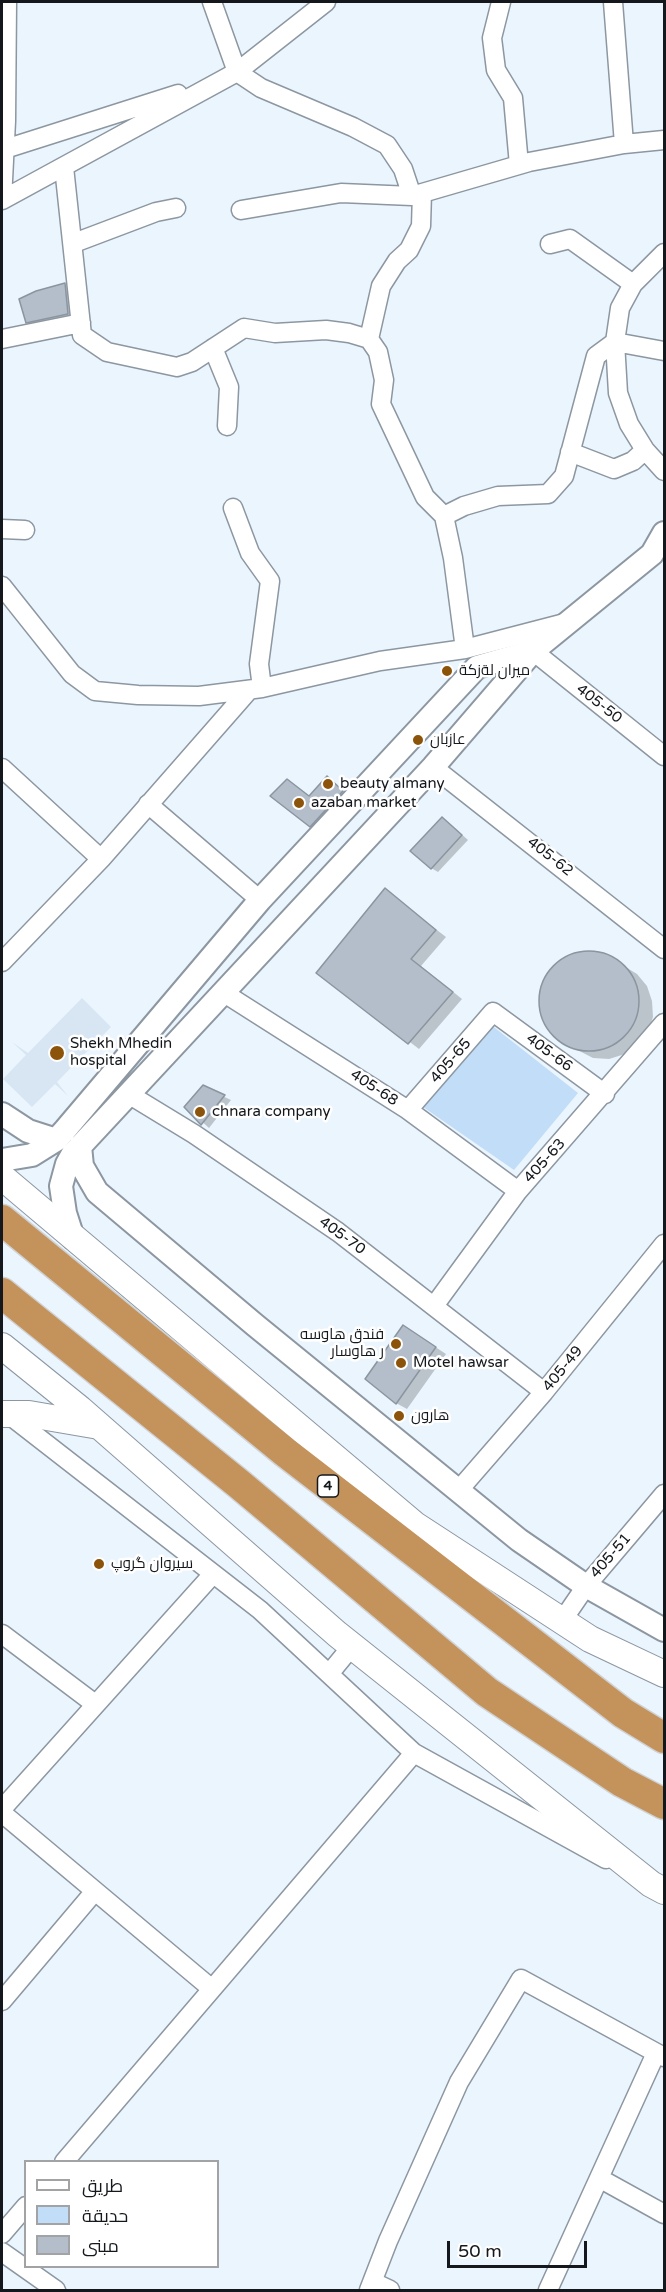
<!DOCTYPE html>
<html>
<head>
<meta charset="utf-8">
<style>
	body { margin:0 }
	#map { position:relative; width:666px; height:2292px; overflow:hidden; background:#ebf5fe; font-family:"Varela Round",Cairo,sans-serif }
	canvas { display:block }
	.frame { position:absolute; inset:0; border:3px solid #14181c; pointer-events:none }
	.legend { position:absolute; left:24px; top:2160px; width:195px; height:108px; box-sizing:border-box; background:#fff; border:2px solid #a1a3a4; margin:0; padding:8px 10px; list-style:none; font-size:18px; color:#14181c }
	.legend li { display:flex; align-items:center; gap:12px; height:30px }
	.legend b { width:30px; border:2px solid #a1a3a4 }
	.scale { position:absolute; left:447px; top:2241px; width:140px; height:27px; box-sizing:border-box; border:3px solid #14181c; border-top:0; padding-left:8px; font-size:18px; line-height:21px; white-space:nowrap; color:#14181c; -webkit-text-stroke:4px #fff; paint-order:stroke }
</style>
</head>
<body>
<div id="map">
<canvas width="666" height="2292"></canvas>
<div class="frame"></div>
<ul class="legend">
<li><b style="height:8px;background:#fff"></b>طريق</li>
<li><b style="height:16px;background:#c2ddf7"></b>حديقة</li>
<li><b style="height:16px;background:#b3beca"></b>مبنى</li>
</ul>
<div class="scale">50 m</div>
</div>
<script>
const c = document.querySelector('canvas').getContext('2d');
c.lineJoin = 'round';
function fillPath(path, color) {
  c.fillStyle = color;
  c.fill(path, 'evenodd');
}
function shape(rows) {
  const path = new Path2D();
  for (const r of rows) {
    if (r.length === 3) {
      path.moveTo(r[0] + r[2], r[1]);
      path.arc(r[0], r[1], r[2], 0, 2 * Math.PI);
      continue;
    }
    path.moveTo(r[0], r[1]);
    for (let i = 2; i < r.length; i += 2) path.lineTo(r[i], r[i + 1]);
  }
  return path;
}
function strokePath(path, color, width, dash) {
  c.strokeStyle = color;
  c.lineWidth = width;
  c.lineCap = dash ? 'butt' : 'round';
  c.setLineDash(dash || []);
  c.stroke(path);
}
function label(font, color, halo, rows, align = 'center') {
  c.font = font + ' "Varela Round",Cairo,sans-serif';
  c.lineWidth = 5;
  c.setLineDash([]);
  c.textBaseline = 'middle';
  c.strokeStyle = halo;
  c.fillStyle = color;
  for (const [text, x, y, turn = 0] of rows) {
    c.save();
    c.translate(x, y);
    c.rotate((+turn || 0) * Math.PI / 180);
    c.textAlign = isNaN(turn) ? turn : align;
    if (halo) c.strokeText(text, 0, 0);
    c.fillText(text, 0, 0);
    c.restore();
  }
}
fillPath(shape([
	[82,998,111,1027,57,1082,68,1096,55,1084,32,1107,3,1079,26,1055,12,1042,28,1053]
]), '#d8e5f3');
fillPath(shape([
	[490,1024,578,1093,514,1170,423,1107]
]), '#c2ddf7');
fillPath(shape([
	[65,285,72,289,75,318,34,326,27,322],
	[327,778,349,796,318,829,311,825,288,781,310,797],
	[449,823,468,840,438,872,431,868],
	[385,890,446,937,421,966,462,999,419,1049,318,972],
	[594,952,609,957,637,974,647,986,652,1001,653,1017,648,1032,638,1044,625,1054,609,1059,593,1058,562,1042,550,1032,542,1017,540,1001,543,984,551,970,563,959,578,954],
	[203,1087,231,1100,209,1128,186,1107],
	[414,1333,446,1354,407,1409,396,1403]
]), '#0003');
const building = shape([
	[65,283,68,314,26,323,19,299,36,291,65,283],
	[327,776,343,791,310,827,270,796,287,779,309,796,327,776],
	[442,817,462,835,431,869,410,851,442,817],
	[385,888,436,930,411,959,453,992,408,1044,316,973,385,888],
	[589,1001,50],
	[203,1085,225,1095,201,1125,184,1107,203,1085],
	[403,1325,436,1347,396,1404,365,1379,403,1325]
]);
fillPath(building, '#b3beca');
strokePath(building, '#8a95a0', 1.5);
const minor = shape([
	[212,2,237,72,261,88,353,127,387,145,403,169,412,196],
	[501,2,492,38,496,70,513,98,519,165],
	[613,2,624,144],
	[5,149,178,94],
	[64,167,82,335,107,352,177,367,192,362,244,328,275,333,326,330,349,333,369,339,378,352,384,380,381,404,425,497,444,516,453,558,465,649],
	[2,200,237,72,326,2],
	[2,200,6,121,7,2],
	[241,210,341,193,412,196,529,162,624,144,664,140],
	[74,243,156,212,176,208],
	[550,244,570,239,633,284],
	[664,253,633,284,620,308,615,342,618,393,629,424,645,450,664,471],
	[2,339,81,323],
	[369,339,381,286,397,261,409,250,421,226,422,193],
	[213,348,229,387,227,426],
	[570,452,614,469,633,461,645,450],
	[233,508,250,553,270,581,259,664,262,688],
	[444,516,464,506,498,496,548,494,564,476,596,356,615,342,664,351],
	[2,529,25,530],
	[2,586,72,674,95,691,138,695,199,696,262,688,380,661,465,649,565,623],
	[533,651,664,756],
	[433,767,664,949],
	[2,768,101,859,249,690],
	[148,804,260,900],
	[2,962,101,859],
	[224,993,408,1110,518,1191],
	[130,1095,194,1134,338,1232,544,1392],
	[408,1110,493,1012,605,1094],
	[434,1306,518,1191,664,1023],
	[8,1414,260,1610,414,1753,606,1859],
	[458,1491,544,1392,664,1244],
	[562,1621,586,1586,664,1494],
	[2,1634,95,1704],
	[329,1674,352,1646],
	[2,1809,213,1574],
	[2,1813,212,1989],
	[2,2001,95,1891],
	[64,2162,414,1753],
	[599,2178,664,2214],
	[2,2234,26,2206],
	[2,2252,56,2290],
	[373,2282,390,2290],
	[369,2290,388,2241,459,2082,521,1979,664,2057],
	[548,2290,656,2053]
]);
const tertiary = shape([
	[2,1114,28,1131,56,1140],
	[80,1146,82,1166,97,1192,255,1325,519,1540,586,1586,664,1630],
	[2,1160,32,1155,56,1140,65,1130,260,900,477,667,533,651],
	[73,1238,65,1213,61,1186,67,1164,72,1155,433,767,533,651,652,554,664,533]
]);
const secondary = shape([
	[2,1177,415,1525,590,1639,664,1674],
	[2,1346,80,1409,337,1634,651,1884,664,1891],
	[2,1414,29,1414,99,1426]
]);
const trunk = shape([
	[2,1220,285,1452,623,1713,664,1738],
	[2,1293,239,1484,487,1692,622,1782,664,1804]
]);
strokePath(minor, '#8c97a1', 21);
strokePath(tertiary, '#8c97a1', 26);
strokePath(secondary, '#8c97a1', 28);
strokePath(trunk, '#d0d1d2', 33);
strokePath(minor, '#fff', 18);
strokePath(tertiary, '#fff', 22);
strokePath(secondary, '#fff', 26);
strokePath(trunk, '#c4925b', 30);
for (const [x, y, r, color] of [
	[447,671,6,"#8c530a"],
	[418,740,6,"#8c530a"],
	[328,784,6,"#8c530a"],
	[299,803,6,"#8c530a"],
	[57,1053,8,"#8c530a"],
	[200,1112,6,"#8c530a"],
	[396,1344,6,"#8c530a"],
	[401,1363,6,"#8c530a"],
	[399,1416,6,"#8c530a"],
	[99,1564,6,"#8c530a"]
]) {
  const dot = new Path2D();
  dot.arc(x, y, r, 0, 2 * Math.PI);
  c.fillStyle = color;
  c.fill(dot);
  strokePath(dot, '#fff', 2);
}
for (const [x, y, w] of [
	[328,1486,21]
]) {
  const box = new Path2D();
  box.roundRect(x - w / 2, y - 11, w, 22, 4.5);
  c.fillStyle = '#fff';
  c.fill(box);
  strokePath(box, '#14181c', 1.5);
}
label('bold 14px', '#14181c', null, [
	["4",328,1486]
]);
label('15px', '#14181c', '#fff', [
	["ميران لةزكة",459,671],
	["عازبان",430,740],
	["beauty almany",340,784],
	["azaban market",311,803],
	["Shekh Mhedin",70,1044],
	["hospital",70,1061],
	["chnara company",212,1112],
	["فندق هاوسه",384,1335,"right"],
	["ر هاوسار",384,1352,"right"],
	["Motel hawsar",413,1363],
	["هارون",411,1416],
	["سیروان گروپ",111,1564]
], 'left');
label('15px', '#14181c', '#fff', [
	["405-50",599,704,38],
	["405-62",550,857,38],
	["405-66",549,1053,36],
	["405-65",451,1061,-49],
	["405-68",374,1088,33],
	["405-63",545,1161,-48],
	["405-70",342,1236,36],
	["405-49",563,1369,-51],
	["405-51",611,1556,-49]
]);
</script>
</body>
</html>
